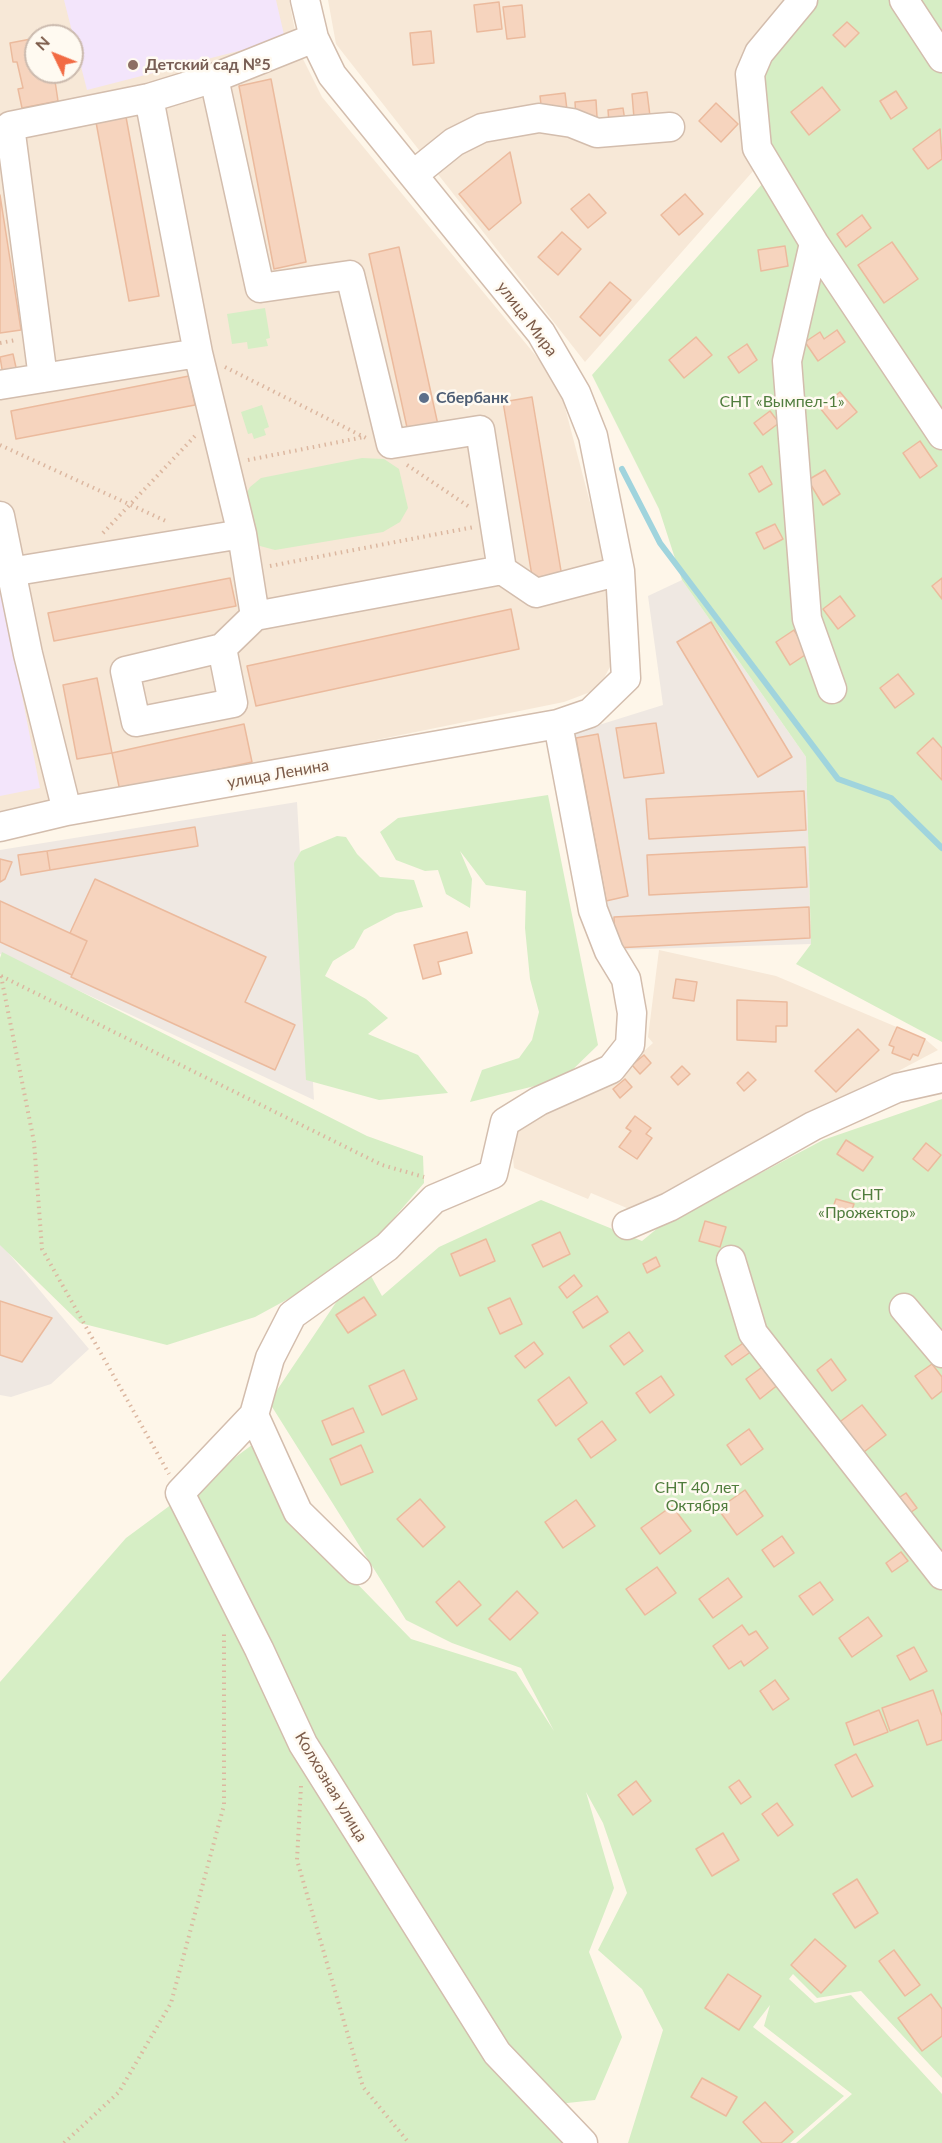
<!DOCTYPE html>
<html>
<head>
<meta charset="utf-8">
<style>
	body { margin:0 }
	#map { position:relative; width:942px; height:2143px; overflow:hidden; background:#fef6e9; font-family:Lato,sans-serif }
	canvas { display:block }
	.north { position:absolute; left:24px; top:24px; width:60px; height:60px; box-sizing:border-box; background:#fffaf1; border:2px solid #cbbaae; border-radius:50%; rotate:313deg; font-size:16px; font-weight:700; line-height:24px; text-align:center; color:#7c5b49 }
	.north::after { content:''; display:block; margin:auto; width:21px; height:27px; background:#f26b44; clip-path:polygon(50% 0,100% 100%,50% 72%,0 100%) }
</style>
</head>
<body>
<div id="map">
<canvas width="942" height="2143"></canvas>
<div class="north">N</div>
</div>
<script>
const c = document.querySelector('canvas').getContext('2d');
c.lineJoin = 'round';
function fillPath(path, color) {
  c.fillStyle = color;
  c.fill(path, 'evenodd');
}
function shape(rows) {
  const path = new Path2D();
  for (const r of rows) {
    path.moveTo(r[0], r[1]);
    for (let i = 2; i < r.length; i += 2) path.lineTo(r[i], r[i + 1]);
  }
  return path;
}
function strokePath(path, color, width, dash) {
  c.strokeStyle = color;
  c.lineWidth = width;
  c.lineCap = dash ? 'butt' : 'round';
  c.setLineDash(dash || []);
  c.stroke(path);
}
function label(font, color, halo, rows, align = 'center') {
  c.font = font + ' Lato,sans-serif';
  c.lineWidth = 5;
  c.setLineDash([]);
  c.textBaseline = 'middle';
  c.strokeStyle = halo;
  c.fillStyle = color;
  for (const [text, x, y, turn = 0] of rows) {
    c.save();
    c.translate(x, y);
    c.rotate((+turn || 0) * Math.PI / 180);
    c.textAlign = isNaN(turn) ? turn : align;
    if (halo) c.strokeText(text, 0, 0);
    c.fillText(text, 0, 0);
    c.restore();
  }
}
fillPath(shape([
	[0,0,289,0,299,51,322,97,551,374,562,396,609,575,613,651,611,665,604,678,593,691,564,702,0,816],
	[36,36,72,36,72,72,36,72],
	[328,0,791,0,739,63,754,170,585,362,336,44],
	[659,950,776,976,925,1039,938,1050,634,1211,591,1193,588,1199,514,1168,511,1138,527,1114,616,1076,653,1043,648,1037]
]), '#f7e8d7');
fillPath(shape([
	[682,580,806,757,811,944,614,950,570,734,663,705,648,596],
	[297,802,314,1100,0,954,0,850],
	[0,1243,89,1349,51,1384,11,1397,0,1395]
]), '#efe8e2');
fillPath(shape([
	[64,0,276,0,285,39,87,90],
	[0,583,40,788,0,796]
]), '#f3e5fb');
fillPath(shape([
	[811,0,942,0,942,1042,796,964,811,944,806,757,682,580,659,509,592,375,764,182,764,64],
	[265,308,270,338,266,339,268,346,248,349,247,342,232,344,227,314],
	[262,405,269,427,264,429,266,435,254,439,252,433,248,434,241,412],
	[362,458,384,459,399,469,408,508,400,522,383,532,275,550,260,546,248,535,242,501,250,487,261,478],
	[548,795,598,1045,563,1079,470,1102,482,1070,519,1058,532,1040,539,1012,530,979,525,928,526,891,486,885,460,851,472,879,470,908,446,894,438,870,425,871,396,860,380,832,398,818],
	[337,836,346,837,357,854,380,877,414,880,423,907,396,913,364,930,354,948,333,961,325,976,366,999,388,1018,368,1034,418,1055,448,1093,379,1100,306,1080,294,863,301,851],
	[2,952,367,1136,423,1156,424,1183,356,1262,255,1317,167,1345,80,1323,0,1245,0,958],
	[942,1099,942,2078,861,1991,817,1998,793,1974,789,1979,815,2003,851,1995,942,2094,942,2143,796,2143,852,2094,764,2026,770,2005,753,2027,844,2096,790,2143,628,2143,663,2030,642,1989,598,1950,627,1893,603,1823,586,1792,614,1888,589,1952,622,2037,595,2100,549,2105,566,2143,0,2143,0,1682,126,1538,256,1442,337,1563,411,1639,516,1672,554,1731,521,1668,452,1643,406,1620,269,1402,339,1298,371,1276,382,1296,439,1247,541,1200,642,1241,659,1227,823,1140]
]), '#d6eec5');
strokePath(shape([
	[622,469,660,543,838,779,891,798,942,848]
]), '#a0d4dd', 6);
const building = shape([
	[499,2,502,29,477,32,474,5,499,2],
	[522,5,525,37,507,39,503,7,522,5],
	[847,22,859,33,845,47,833,35,847,22],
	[431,31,434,63,413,65,410,33,431,31],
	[36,38,36,72,48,72,50,82,55,81,58,101,22,108,18,89,23,88,17,62,13,62,10,43,36,38],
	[271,79,306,262,274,269,239,86,271,79],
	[822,87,840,110,809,135,791,112,822,87],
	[896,91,907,108,891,119,880,101,896,91],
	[647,92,650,116,634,118,632,94,647,92],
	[565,93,567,110,542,113,540,96,565,93],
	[596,100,597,117,576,119,575,102,596,100],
	[716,103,738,124,721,142,699,121,716,103],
	[623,108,625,121,609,123,608,110,623,108],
	[126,117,159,296,129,301,96,122,126,117],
	[940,129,942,159,928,169,913,149,940,129],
	[510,152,521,203,489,230,459,194,510,152],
	[589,194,606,213,588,228,571,209,589,194],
	[685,194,703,214,679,235,661,215,685,194],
	[0,195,21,330,0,333,0,195],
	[862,215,871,228,846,247,837,234,862,215],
	[562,232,581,249,558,275,538,257,562,232],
	[892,242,918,279,884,303,858,265,892,242],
	[785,246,788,266,761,271,758,250,785,246],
	[399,247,438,425,408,432,369,254,399,247],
	[610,282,631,300,600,336,580,317,610,282],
	[837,330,845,342,818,361,805,342,820,332,824,339,837,330],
	[696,337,712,355,684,378,669,360,696,337],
	[747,344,757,360,739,373,728,357,747,344],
	[13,354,17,372,3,375,0,357,13,354],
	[189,376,195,405,16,439,11,411,189,376],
	[840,392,857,412,837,429,820,408,840,392],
	[532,397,562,577,533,582,503,402,532,397],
	[770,411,779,423,763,435,754,423,770,411],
	[920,441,937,466,920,478,903,453,920,441],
	[762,466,772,484,759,492,749,474,762,466],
	[825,470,840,494,823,505,808,480,825,470],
	[775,524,783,539,764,549,756,533,775,524],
	[230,578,236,606,54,641,48,613,230,578],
	[942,578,942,599,932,586,942,578],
	[840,596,855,616,838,629,823,609,840,596],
	[511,609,519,649,256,706,247,666,511,609],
	[711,622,792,757,758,777,677,642,711,622],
	[794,630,808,653,790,665,776,642,794,630],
	[898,674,914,694,895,708,880,688,898,674],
	[97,678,112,753,77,759,63,685,97,678],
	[656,723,664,773,624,778,616,728,656,723],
	[244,724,252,762,120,791,112,753,244,724],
	[598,734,628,896,606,901,576,738,598,734],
	[933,738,942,748,942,780,917,753,933,738],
	[804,791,806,830,649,839,646,799,804,791],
	[195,827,198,846,50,870,47,851,195,827],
	[805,847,807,887,649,895,647,855,805,847],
	[47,851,50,870,21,875,18,855,47,851],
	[0,859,12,862,5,879,0,882,0,859],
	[95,879,266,957,245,1002,295,1025,275,1070,71,977,87,941,70,933,95,879],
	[0,901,87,941,72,975,0,942,0,901],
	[809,907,810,938,615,948,614,917,809,907],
	[467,932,472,953,438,962,441,974,423,979,414,945,467,932],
	[676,979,697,982,694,1001,673,998,676,979],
	[737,1000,787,1002,787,1026,776,1026,776,1042,737,1040,737,1000],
	[897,1027,925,1039,918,1056,913,1054,910,1060,892,1053,894,1047,889,1045,897,1027],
	[858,1029,879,1050,836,1092,815,1071,858,1029],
	[644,1055,651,1063,640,1074,632,1065,644,1055],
	[682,1066,690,1074,678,1085,671,1077,682,1066],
	[748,1072,756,1080,744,1091,737,1083,748,1072],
	[625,1079,632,1087,620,1098,613,1089,625,1079],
	[635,1116,651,1128,646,1134,652,1138,637,1159,619,1147,631,1131,626,1128,635,1116],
	[846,1140,873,1157,863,1171,837,1154,846,1140],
	[926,1143,941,1155,928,1171,913,1159,926,1143],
	[836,1199,854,1204,849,1219,831,1213,836,1199],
	[705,1221,726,1227,720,1247,699,1241,705,1221],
	[560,1232,570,1254,543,1267,532,1245,560,1232],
	[486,1239,495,1261,460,1276,451,1254,486,1239],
	[656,1257,660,1266,647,1273,643,1264,656,1257],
	[574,1275,582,1286,567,1298,559,1287,574,1275],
	[597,1296,608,1312,583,1328,573,1312,597,1296],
	[364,1297,376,1315,348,1333,336,1315,364,1297],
	[510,1298,522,1324,500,1334,488,1308,510,1298],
	[0,1301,52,1318,22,1362,0,1355,0,1301],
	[629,1332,643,1351,624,1365,610,1346,629,1332],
	[746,1341,752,1351,732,1365,725,1356,746,1341],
	[534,1342,543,1354,525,1368,515,1356,534,1342],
	[831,1359,846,1380,832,1391,817,1370,831,1359],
	[932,1364,942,1377,942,1391,932,1399,915,1376,932,1364],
	[765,1365,779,1384,760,1399,746,1379,765,1365],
	[404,1370,417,1399,382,1415,369,1386,404,1370],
	[661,1376,674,1395,650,1413,636,1393,661,1376],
	[569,1377,587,1403,556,1426,538,1400,569,1377],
	[862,1405,886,1435,860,1455,837,1424,862,1405],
	[353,1408,364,1432,332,1445,322,1421,353,1408],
	[602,1421,616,1440,591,1458,578,1439,602,1421],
	[749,1429,763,1449,741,1465,727,1445,749,1429],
	[361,1445,373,1472,341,1485,330,1459,361,1445],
	[745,1490,763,1516,737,1535,718,1509,745,1490],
	[906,1493,917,1508,907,1515,897,1499,906,1493],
	[420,1499,445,1527,423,1547,397,1519,420,1499],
	[576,1500,595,1526,563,1548,545,1522,576,1500],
	[672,1506,691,1531,660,1554,641,1528,672,1506],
	[782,1536,794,1553,774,1567,762,1550,782,1536],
	[901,1552,908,1561,892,1572,886,1563,901,1552],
	[657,1567,676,1593,645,1615,626,1589,657,1567],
	[728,1578,742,1597,713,1618,699,1599,728,1578],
	[459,1581,481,1605,457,1626,436,1602,459,1581],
	[820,1582,833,1600,813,1615,799,1596,820,1582],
	[517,1591,538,1613,510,1640,489,1619,517,1591],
	[868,1617,882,1636,852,1657,839,1638,868,1617],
	[742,1625,749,1635,756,1631,768,1648,744,1666,741,1661,729,1669,713,1646,742,1625],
	[914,1647,927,1671,910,1680,897,1656,914,1647],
	[775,1680,789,1699,773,1710,760,1691,775,1680],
	[933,1690,942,1716,942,1740,927,1745,918,1720,890,1731,882,1708,933,1690],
	[879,1710,888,1732,854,1745,846,1723,879,1710],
	[856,1754,873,1786,852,1797,835,1765,856,1754],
	[739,1780,751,1797,741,1804,729,1787,739,1780],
	[636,1781,651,1801,633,1815,618,1795,636,1781],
	[777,1803,793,1825,778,1836,762,1814,777,1803],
	[723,1833,739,1860,712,1876,696,1849,723,1833],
	[857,1879,878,1913,855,1928,833,1894,857,1879],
	[815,1939,846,1966,821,1993,791,1965,815,1939],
	[894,1950,920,1985,905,1996,879,1961,894,1950],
	[728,1974,761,1996,739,2030,705,2008,728,1974],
	[931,1994,942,2009,942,2036,922,2051,898,2018,931,1994],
	[702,2078,737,2097,726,2116,691,2097,702,2078],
	[765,2102,793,2132,781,2143,762,2143,743,2122,765,2102]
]);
fillPath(building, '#f6d4be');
strokePath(building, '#ebba9d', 1.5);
const minor = shape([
	[803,0,759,53,750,74,757,148,814,243,942,435],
	[904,0,942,58],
	[314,38,214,78,260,288,350,275,391,444,480,430,502,570],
	[413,175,454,142,482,128,539,118,572,123,597,133,670,127],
	[814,243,787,361,807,619,832,689],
	[198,353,149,98,214,78],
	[43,378,10,126,149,98],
	[0,385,198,353,242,534,255,616,502,570,536,593,620,571],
	[0,516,28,654,67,811],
	[10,572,242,534],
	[222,648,125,671,136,722,233,703,222,648,255,616],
	[0,827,67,811,558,724,590,713,626,678,620,571,593,436,576,393,541,333,332,75,314,38,305,0],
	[627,1225,669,1207,813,1126,897,1088,942,1078],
	[731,1260,753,1333,942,1575],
	[904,1308,942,1353],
	[254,1415,180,1493,259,1649,303,1744,497,2053,583,2143],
	[357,1570,298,1512,254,1415,270,1358,292,1315,387,1247,434,1199,493,1174,505,1122,539,1101,611,1069,630,1045,632,1013,626,979,609,951,593,910,558,724]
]);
strokePath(minor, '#d3bdad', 31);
strokePath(shape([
	[0,343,16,340],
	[225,367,366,438],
	[0,445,168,522],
	[248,460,364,437],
	[407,465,468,506],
	[103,533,195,436],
	[270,566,474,527],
	[1,976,34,1142,42,1249,169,1474],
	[1,976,382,1165,424,1177],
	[301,1786,297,1860,363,2087,409,2143],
	[64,2143,119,2092,171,2003,224,1805,224,1632]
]), '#dcb7a0', 4, [1.5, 4.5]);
strokePath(minor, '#fff', 28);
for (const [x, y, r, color] of [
	[133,65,6,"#8d6e63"],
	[424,398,6,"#5c6f8a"]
]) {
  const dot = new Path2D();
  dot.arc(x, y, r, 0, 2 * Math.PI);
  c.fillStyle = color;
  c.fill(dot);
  strokePath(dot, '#fffaf1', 2);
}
label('bold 16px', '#785e54', '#fffaf1', [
	["Детский сад №5",145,65]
], 'left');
label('16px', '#7c5b49', '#fffaf1', [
	["улица Мира",527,319,53],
	["улица Ленина",278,774,-10],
	["Колхозная улица",331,1787,59]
]);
label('bold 16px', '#4e5e75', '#fffaf1', [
	["Сбербанк",436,398]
], 'left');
label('16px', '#507d3d', '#fffaf1', [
	["СНТ «Вымпел-1»",782,402],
	["СНТ",867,1195],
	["«Прожектор»",867,1213],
	["СНТ 40 лет",697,1488],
	["Октября",697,1506]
]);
</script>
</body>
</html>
